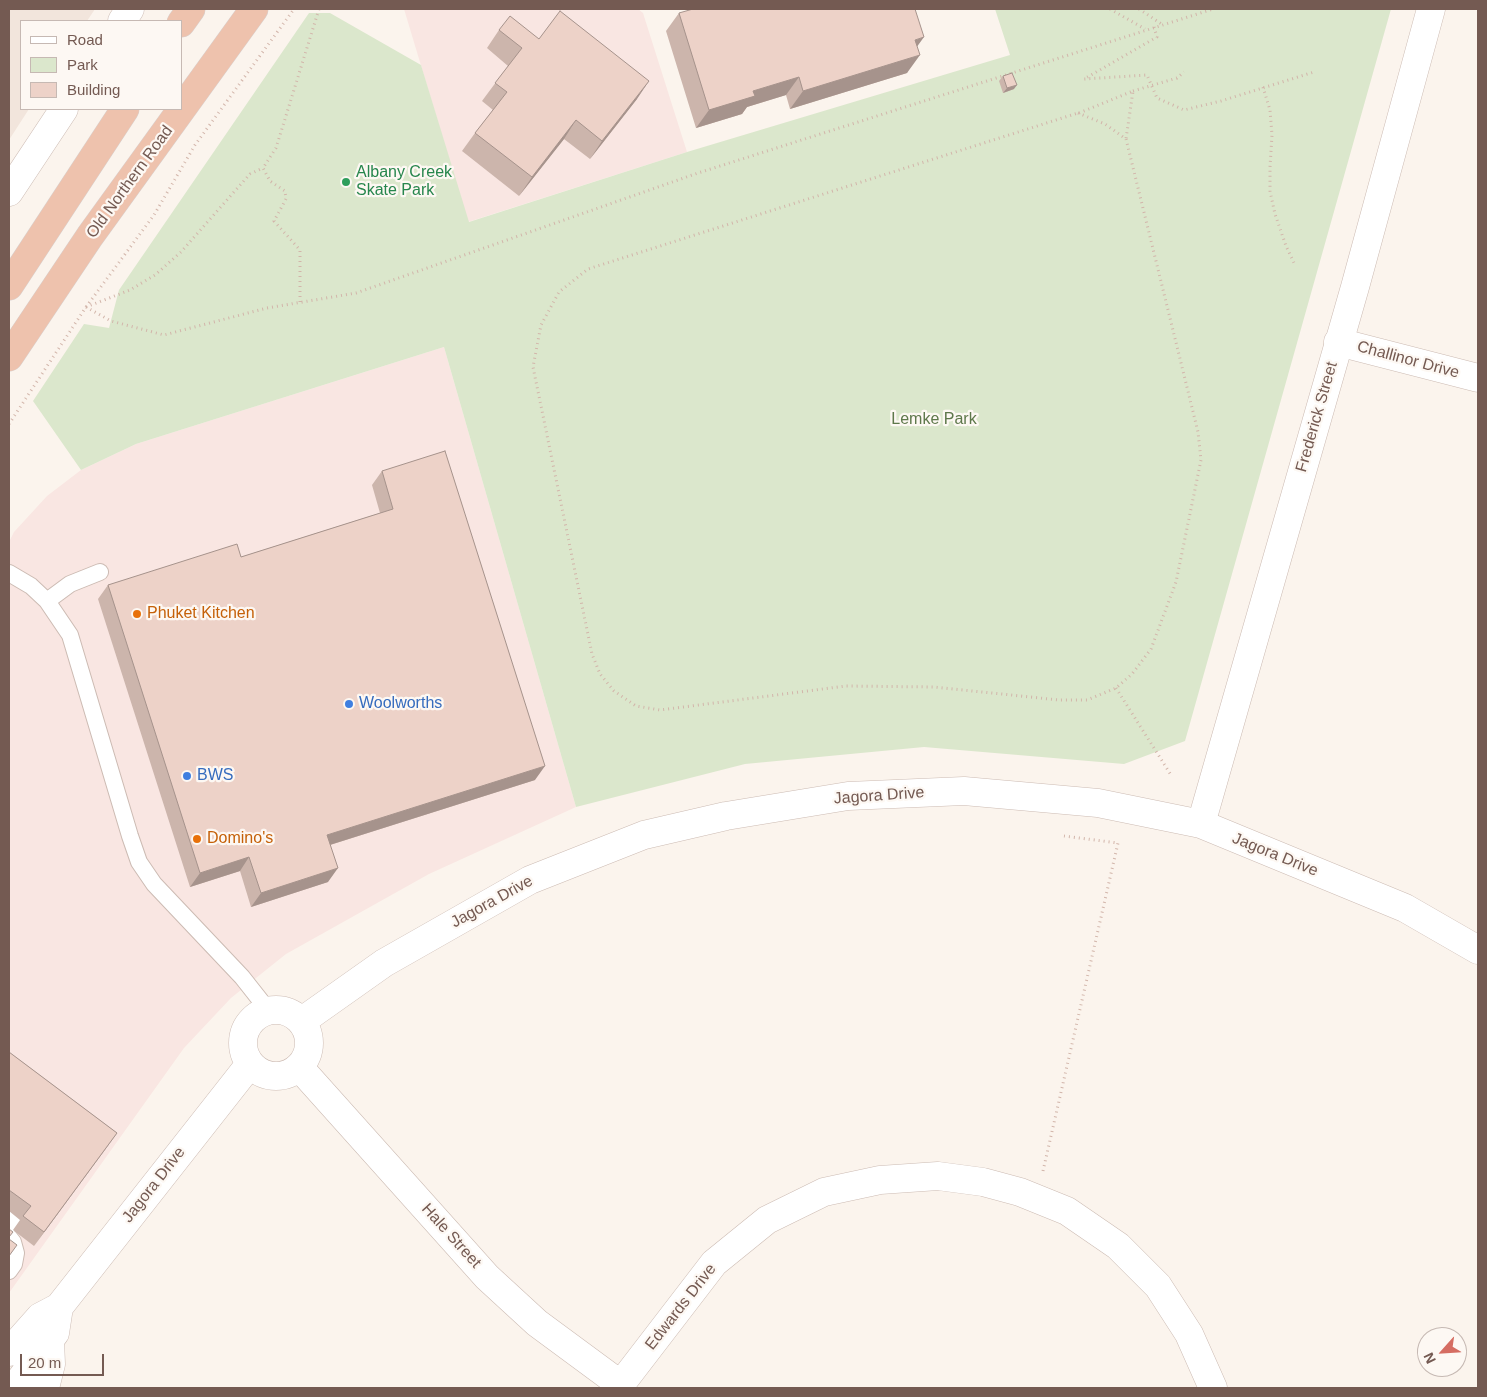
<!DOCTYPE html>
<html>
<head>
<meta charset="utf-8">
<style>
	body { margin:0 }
	#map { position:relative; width:1487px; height:1397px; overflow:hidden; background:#fbf4ed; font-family:Helvetica,sans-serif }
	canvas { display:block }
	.frame { position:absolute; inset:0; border:10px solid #745a52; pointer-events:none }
	.legend { position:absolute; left:20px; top:20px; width:162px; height:90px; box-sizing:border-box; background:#fdf8f3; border:1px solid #c6b9b3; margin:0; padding:6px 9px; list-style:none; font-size:15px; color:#745a52 }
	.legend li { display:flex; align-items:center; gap:10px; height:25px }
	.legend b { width:25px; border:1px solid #c6b9b3 }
	.north { position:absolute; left:1417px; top:1327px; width:50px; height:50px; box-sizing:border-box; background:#fdf8f3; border:1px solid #c6b9b3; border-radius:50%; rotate:244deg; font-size:14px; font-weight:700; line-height:20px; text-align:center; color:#745a52 }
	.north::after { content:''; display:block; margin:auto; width:18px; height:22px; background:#d56d62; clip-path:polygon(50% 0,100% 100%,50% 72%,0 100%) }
	.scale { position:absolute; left:20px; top:1354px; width:84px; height:22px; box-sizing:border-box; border:2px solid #745a52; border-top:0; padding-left:6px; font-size:15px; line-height:18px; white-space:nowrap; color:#745a52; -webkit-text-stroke:4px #fdf8f3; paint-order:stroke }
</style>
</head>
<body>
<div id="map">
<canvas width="1487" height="1397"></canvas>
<div class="frame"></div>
<ul class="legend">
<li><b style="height:6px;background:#fff"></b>Road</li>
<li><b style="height:14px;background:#dbe7cc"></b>Park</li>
<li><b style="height:14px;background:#edd2c8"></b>Building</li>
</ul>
<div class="north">N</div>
<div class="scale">20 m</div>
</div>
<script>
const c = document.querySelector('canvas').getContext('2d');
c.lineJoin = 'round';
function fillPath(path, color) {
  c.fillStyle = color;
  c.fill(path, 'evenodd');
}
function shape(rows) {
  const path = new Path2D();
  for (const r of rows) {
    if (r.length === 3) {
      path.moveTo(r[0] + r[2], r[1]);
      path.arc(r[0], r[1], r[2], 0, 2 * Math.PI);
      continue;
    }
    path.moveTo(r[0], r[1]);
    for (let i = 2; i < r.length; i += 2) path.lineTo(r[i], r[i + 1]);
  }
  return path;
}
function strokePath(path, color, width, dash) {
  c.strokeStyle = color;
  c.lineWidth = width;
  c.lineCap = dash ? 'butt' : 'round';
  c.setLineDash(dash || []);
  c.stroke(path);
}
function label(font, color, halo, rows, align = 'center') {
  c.font = font + ' Helvetica,sans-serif';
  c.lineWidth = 4.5;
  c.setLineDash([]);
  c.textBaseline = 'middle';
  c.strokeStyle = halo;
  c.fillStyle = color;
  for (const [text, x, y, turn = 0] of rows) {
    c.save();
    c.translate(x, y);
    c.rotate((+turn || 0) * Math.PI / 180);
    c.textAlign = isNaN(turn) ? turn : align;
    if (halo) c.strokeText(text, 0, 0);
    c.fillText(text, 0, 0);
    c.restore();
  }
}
fillPath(shape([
	[9,9,95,9,87,21,21,21,21,109,29,109,9,140]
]), '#f2e5dc');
fillPath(shape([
	[404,9,638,9,643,13,687,152,468,222],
	[444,347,576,807,429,874,286,954,231,998,184,1048,9,1293,9,542,14,532,47,496,81,470,136,444]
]), '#f9e6e2');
fillPath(shape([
	[995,9,1164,9,1165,10,1169,9,1391,9,1185,741,1124,764,924,747,745,764,576,807,444,347,136,444,81,470,33,401,84,324,109,328,119,290,309,13,330,13,421,65,469,222,687,152,1010,55]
]), '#dbe7cc');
const service = shape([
	[9,573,31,586,47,601,70,635,130,836,139,862,154,884,242,977,268,1010],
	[47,601,70,584,100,572],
	[9,1219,14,1223],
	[9,1237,13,1242,16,1253,14,1264,9,1271]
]);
const minor = shape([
	[122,21,130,9],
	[9,192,64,109],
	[1338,342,1478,378],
	[299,1067,487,1277,537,1323,621,1385],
	[618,1388,714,1263,767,1220,824,1192,880,1180,938,1176,983,1182,1020,1192,1067,1211,1118,1246,1158,1286,1189,1334,1213,1388]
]);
const tertiary = shape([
	[1201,824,1355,287,1431,9],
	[276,1043,33],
	[302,1021,384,963,530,880,644,835,726,816,848,796,964,791,1098,803,1201,824,1405,908,1478,950],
	[9,1352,40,1317,59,1307,250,1064],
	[14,1388,55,1333,59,1307],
	[45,1388,51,1364,50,1340]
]);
const trunk = shape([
	[181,23,191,9],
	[9,286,125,109],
	[9,357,90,236,254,9]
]);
strokePath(service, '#ccbbb3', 18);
strokePath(minor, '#ccbbb3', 29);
strokePath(tertiary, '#ccbbb3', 29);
strokePath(trunk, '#d8d1cf', 29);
strokePath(shape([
	[1110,9,1145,29],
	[1139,9,1163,25],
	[1154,27,1157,37,1084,79,1147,75,1157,98,1184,110,1221,101,1314,72],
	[1263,87,1270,110,1272,135,1270,167,1270,191,1275,214,1286,246,1294,263],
	[1133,91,1177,78,1184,72],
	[1078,113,1105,124,1126,139,1198,432,1201,460,1176,582,1151,649,1132,674,1116,688,1087,700,1059,700,934,687,846,686,660,710,636,706,614,691,600,674,592,654,533,367,541,325,559,292,588,269,1078,113],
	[1079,113,1133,91,1126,139],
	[300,302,300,250,274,221,286,199,285,191,270,181,263,168,276,148,319,9],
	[86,307,111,321,164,335,267,308,356,293,698,173,1213,9],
	[86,307,130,290,155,275,181,252,250,174,263,168],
	[9,424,86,307,154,215,195,145,294,9],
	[1116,688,1171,775],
	[1043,1171,1118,843,1064,836]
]), '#d2b5aa', 3, [1, 4]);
strokePath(service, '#fff', 16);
strokePath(minor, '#fff', 28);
strokePath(tertiary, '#fff', 28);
strokePath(trunk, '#eec2ad', 28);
fillPath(shape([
	[679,13,917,47,907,73,790,109,786,95,747,107,742,114,696,128,666,31],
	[499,30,539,39,637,99,590,159,564,139,519,196,462,151,475,133,493,110,482,101,508,66,487,48],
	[1003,76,1014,89,1003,93,999,81],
	[382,471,535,780,330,845,328,882,251,907,240,871,190,887,98,599,108,585,241,557,380,513,372,485],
	[9,1052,117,1133,34,1246,13,1230,20,1220,9,1211]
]), '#ccb5ac');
fillPath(shape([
	[924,37,911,55,915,40],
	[920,55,907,73,790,109,803,91],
	[799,77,786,95,747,107,742,114,696,128,709,110,753,91],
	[649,81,637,99,590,159,602,141],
	[1017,85,1014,89,1003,93,1007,88],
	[576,120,564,139,519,196,532,177],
	[545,766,535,780,317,849,327,835],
	[249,857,240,871,190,887,200,873],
	[338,868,328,882,251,907,261,893],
	[117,1133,107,1147,34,1246,44,1232]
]), '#a6938c');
const building = shape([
	[693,9,915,9,924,37,915,40,920,55,803,91,799,77,753,91,755,96,709,110,679,13,693,9],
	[560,11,649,81,602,141,576,120,532,177,475,133,507,92,495,83,522,48,499,30,510,16,539,39,560,11],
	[1012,73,1017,85,1007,88,1003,76,1012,73],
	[445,451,545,766,327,835,338,868,261,893,249,857,200,873,108,585,237,544,241,557,393,509,382,471,445,451],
	[9,1052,117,1133,44,1232,23,1216,31,1206,9,1190,9,1052],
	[9,1229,13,1232,9,1237,9,1229],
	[9,1239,17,1245,9,1256,9,1239]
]);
fillPath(building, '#edd2c8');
strokePath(building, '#a6938c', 1);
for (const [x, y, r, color] of [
	[346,182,5,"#2e9e5b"],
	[137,614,5,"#e8710a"],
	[349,704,5,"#3f7fe0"],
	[187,776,5,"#3f7fe0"],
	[197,839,5,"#e8710a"]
]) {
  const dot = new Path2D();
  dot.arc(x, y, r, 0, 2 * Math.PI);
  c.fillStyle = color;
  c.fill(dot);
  strokePath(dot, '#fdf8f3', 2);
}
label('16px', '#27864d', '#fdf8f3', [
	["Albany Creek",356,173],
	["Skate Park",356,191]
], 'left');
label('16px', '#745a52', '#fdf8f3', [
	["Old Northern Road",130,182,-54],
	["Challinor Drive",1408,360,15],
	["Frederick Street",1317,417,-74],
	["Jagora Drive",879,796,-4],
	["Jagora Drive",1275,855,22],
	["Jagora Drive",492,902,-29],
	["Jagora Drive",154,1185,-52],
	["Hale Street",451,1236,48],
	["Edwards Drive",681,1307,-52]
]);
label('16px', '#5e784b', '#fdf8f3', [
	["Lemke Park",934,420]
]);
label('16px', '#c56008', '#fdf8f3', [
	["Phuket Kitchen",147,614],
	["Domino's",207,839]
], 'left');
label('16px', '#366cbe', '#fdf8f3', [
	["Woolworths",359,704],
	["BWS",197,776]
], 'left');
</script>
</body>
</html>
